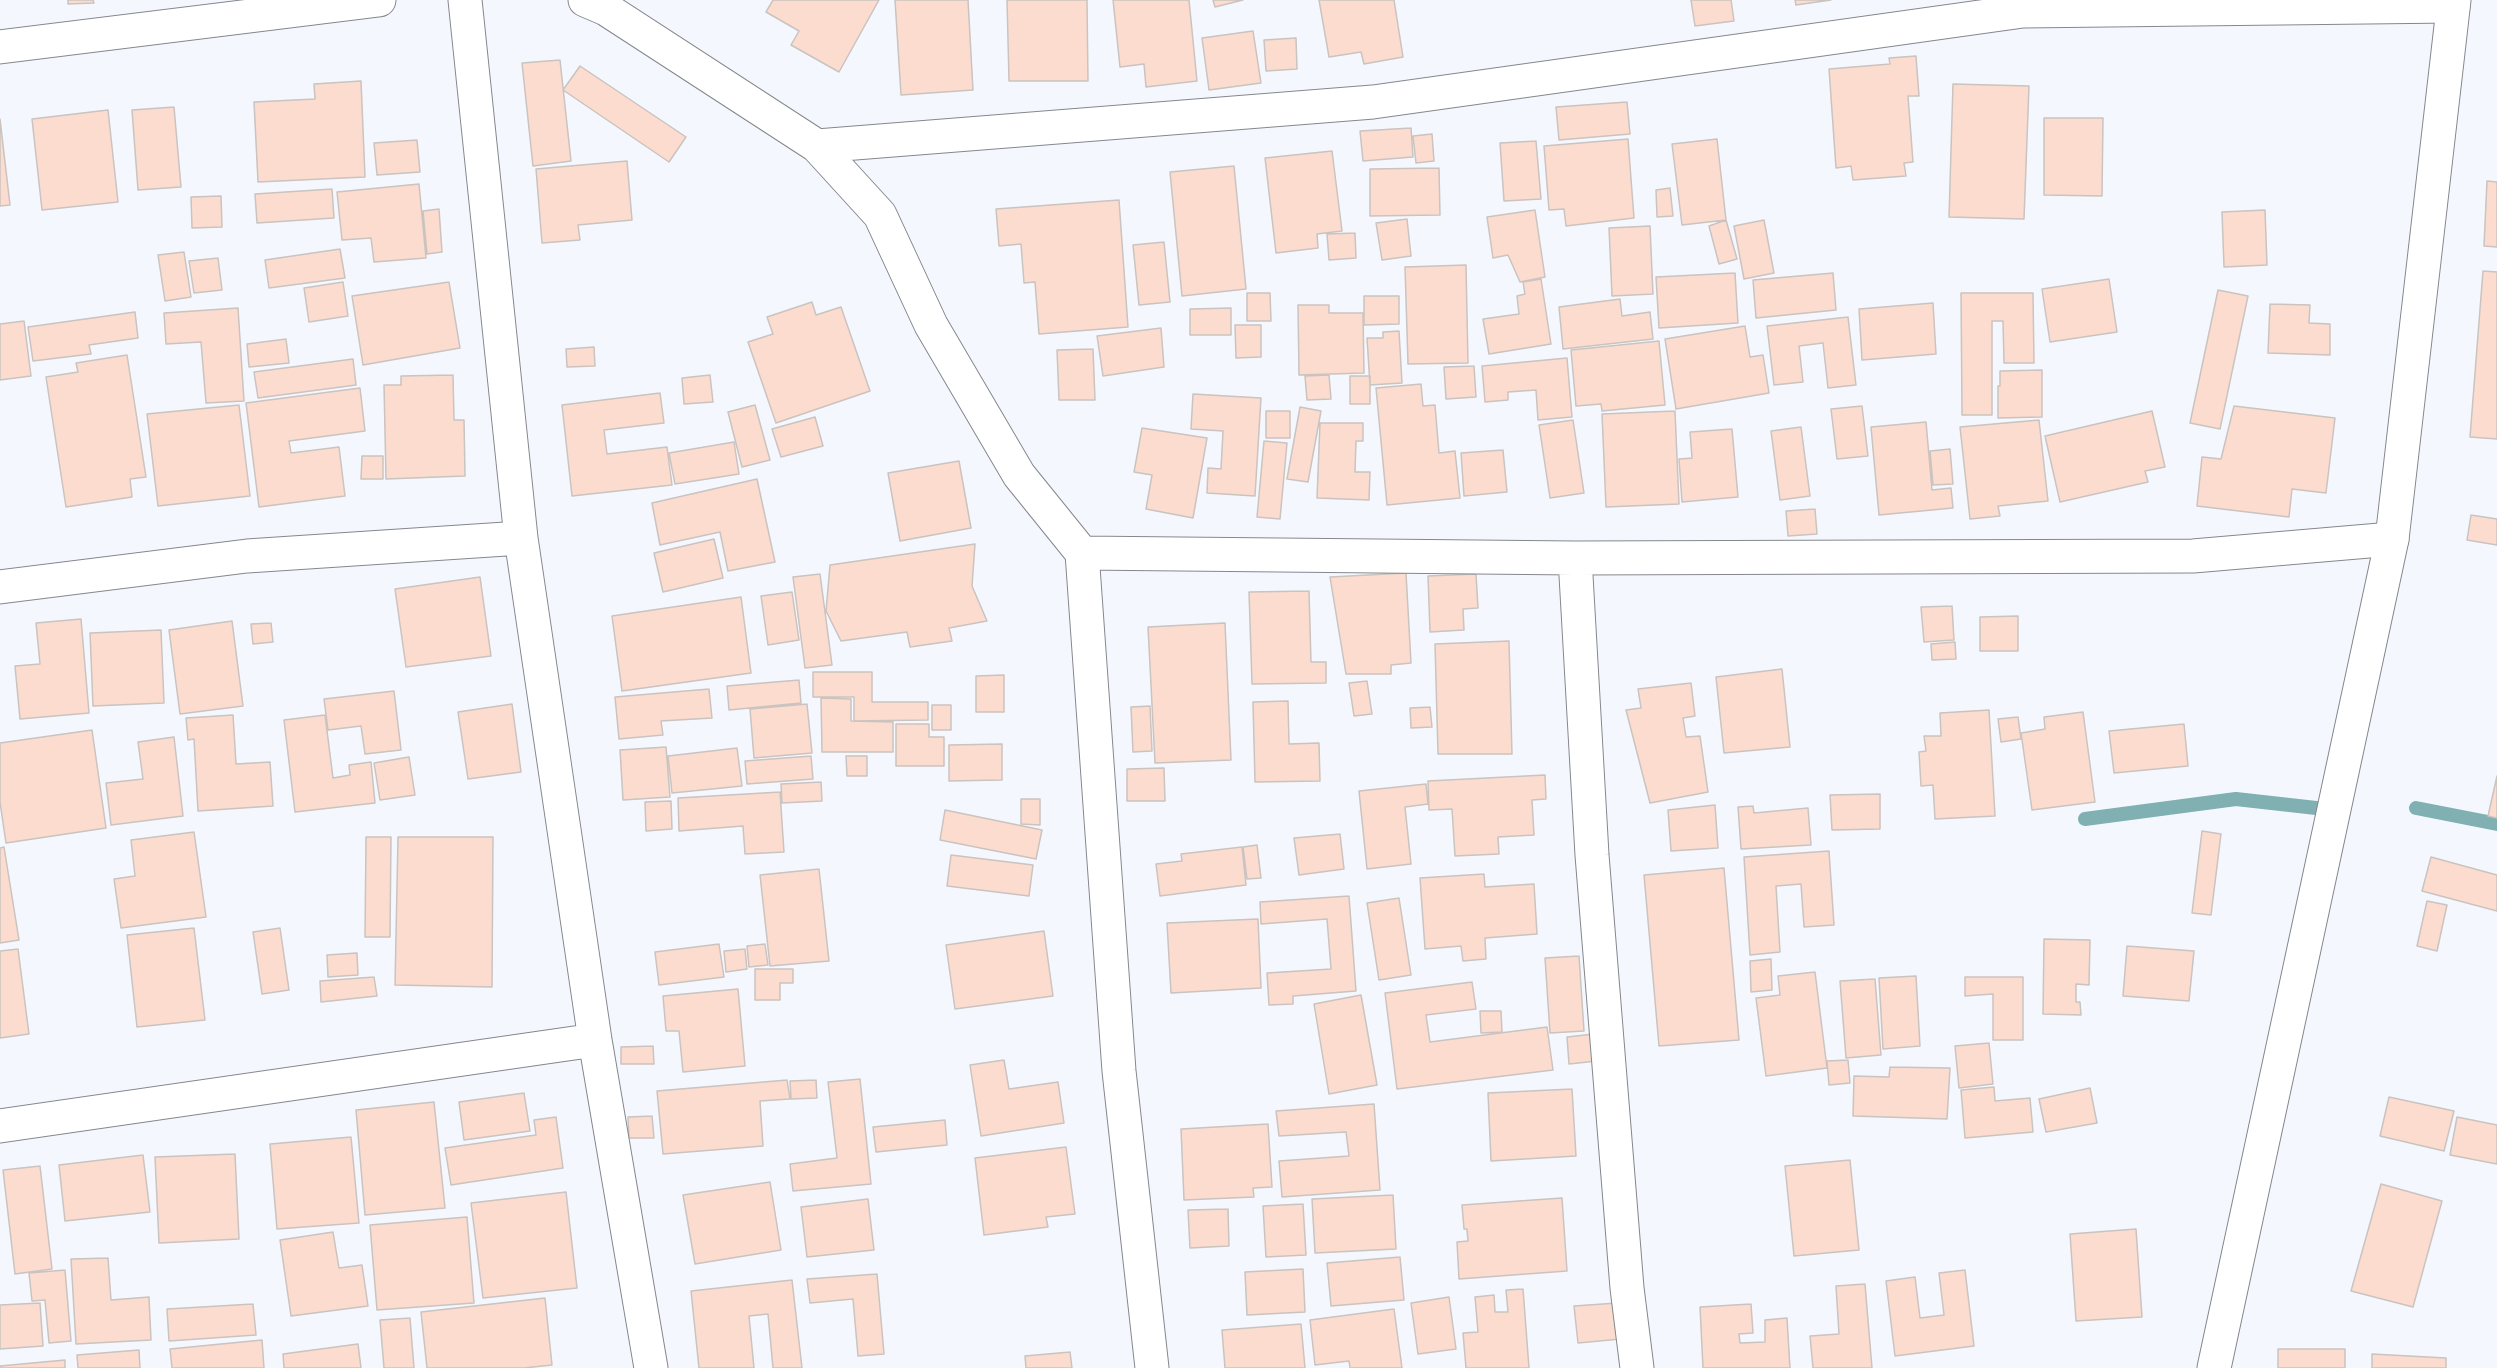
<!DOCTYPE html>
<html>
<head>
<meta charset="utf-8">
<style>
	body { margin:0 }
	canvas { display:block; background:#f4f8fe }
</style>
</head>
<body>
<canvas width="2497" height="1368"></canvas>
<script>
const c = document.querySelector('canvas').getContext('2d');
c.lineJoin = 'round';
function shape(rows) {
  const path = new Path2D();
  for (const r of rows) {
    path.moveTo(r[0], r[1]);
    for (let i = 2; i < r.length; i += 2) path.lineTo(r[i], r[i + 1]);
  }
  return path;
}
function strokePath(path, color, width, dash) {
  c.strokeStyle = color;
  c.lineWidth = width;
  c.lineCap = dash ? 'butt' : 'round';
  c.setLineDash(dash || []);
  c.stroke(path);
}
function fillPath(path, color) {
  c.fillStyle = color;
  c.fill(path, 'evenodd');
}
strokePath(shape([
	[2416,808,2497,824],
	[2085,819,2236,799,2325,809]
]), '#80b0b2', 14);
const building = shape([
	[68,0,93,0,94,3,68,4,68,0],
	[773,0,879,0,839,72,791,45,799,31,766,12,773,0],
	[895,0,968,0,973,90,901,95,895,0],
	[1007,0,1087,0,1088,81,1009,81,1007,0],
	[1113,0,1189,0,1197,81,1146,87,1144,64,1120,67,1113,0],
	[1213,0,1243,0,1215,7,1213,0],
	[1319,0,1394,0,1403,57,1364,64,1361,52,1329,57,1319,0],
	[1691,0,1731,0,1734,21,1695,26,1691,0],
	[1795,0,1831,0,1796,5,1795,0],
	[1253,31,1261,83,1209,90,1202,38,1253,31],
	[1296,38,1297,69,1266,71,1264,40,1296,38],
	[1916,56,1919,96,1908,96,1913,162,1904,163,1906,176,1853,180,1851,166,1836,168,1829,69,1890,64,1889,58,1916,56],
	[560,60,571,161,533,166,522,63,560,60],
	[580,66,686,137,669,162,563,90,580,66],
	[361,81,365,177,258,182,254,102,315,99,314,84,361,81],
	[1953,84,2029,86,2024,219,1949,217,1953,84],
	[1627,102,1630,134,1559,140,1556,107,1627,102],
	[174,107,181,187,138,190,132,110,174,107],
	[108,110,118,202,42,210,32,119,108,110],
	[2044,118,2103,118,2102,196,2044,195,2044,118],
	[0,119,10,205,0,206,0,119],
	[1411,128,1413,157,1363,161,1360,131,1411,128],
	[1432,134,1434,161,1416,163,1413,136,1432,134],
	[1628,139,1634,218,1566,226,1564,209,1549,210,1544,146,1628,139],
	[1717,139,1726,220,1682,225,1672,144,1717,139],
	[417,140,420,172,377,175,374,143,417,140],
	[1536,141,1541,199,1504,201,1500,143,1536,141],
	[1332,151,1342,231,1317,234,1318,248,1276,253,1265,158,1332,151],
	[627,161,632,220,578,225,580,240,542,243,536,169,627,161],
	[1234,166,1246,289,1182,296,1170,172,1234,166],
	[1439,168,1440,215,1370,216,1370,169,1439,168],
	[2487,181,2497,182,2497,247,2484,246,2487,181],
	[419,184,426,258,374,262,371,238,342,240,337,192,419,184],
	[1670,188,1673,216,1657,217,1656,190,1670,188],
	[332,189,334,218,257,223,255,194,332,189],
	[221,196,222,227,192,228,191,197,221,196],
	[1119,200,1128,327,1039,334,1035,282,1024,283,1021,244,999,246,996,209,1119,200],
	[439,209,442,252,427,254,423,211,439,209],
	[1535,210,1545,277,1520,282,1508,255,1493,258,1487,217,1535,210],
	[2265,210,2267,265,2224,267,2222,212,2265,210],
	[1407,219,1411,256,1382,260,1376,223,1407,219],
	[1726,220,1737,259,1719,264,1709,226,1726,220],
	[1764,220,1774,273,1744,279,1734,226,1764,220],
	[1650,226,1653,294,1612,296,1609,228,1650,226],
	[1355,233,1356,258,1329,260,1327,234,1355,233],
	[1164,242,1170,302,1139,305,1133,245,1164,242],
	[340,249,345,278,269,288,265,260,340,249],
	[184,252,191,297,165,301,158,255,184,252],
	[218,258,222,290,194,293,189,261,218,258],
	[1466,265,1468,363,1408,364,1405,267,1466,265],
	[2483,271,2497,272,2497,439,2470,437,2483,271],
	[1735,273,1738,323,1659,328,1656,277,1735,273],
	[1833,273,1836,310,1756,318,1753,280,1833,273],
	[1541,279,1551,344,1489,354,1483,319,1519,314,1517,296,1525,294,1523,282,1541,279],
	[2109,279,2117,332,2050,342,2042,289,2109,279],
	[343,282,348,316,309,322,304,288,343,282],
	[449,282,460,348,363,365,352,296,449,282],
	[2218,290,2248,296,2220,429,2190,423,2218,290],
	[1247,293,1270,293,1271,321,1247,321,1247,293],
	[1961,293,2033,293,2034,363,2004,363,2003,321,1992,321,1992,415,1962,415,1961,293],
	[1364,296,1399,296,1399,324,1364,325,1364,296],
	[1620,299,1622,316,1650,312,1653,339,1563,349,1559,307,1620,299],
	[812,302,816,315,841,307,870,391,776,423,748,342,773,334,767,317,812,302],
	[1933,303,1936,354,1862,360,1859,309,1933,303],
	[2270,304,2310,305,2309,323,2330,324,2330,355,2268,353,2270,304],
	[1298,305,1329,305,1329,313,1363,313,1364,373,1299,375,1298,305],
	[238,308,244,401,206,403,201,342,166,344,164,313,238,308],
	[1231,308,1231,335,1190,335,1190,309,1231,308],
	[135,312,138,338,89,345,91,354,33,361,28,327,135,312],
	[1848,317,1856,385,1828,388,1823,343,1799,346,1803,382,1774,385,1767,326,1848,317],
	[24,321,31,376,0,380,0,324,24,321],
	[1235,325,1261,325,1261,357,1236,358,1235,325],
	[1745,326,1750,357,1763,355,1769,393,1676,409,1665,339,1745,326],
	[1161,328,1164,367,1103,376,1097,336,1161,328],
	[1399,331,1402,383,1370,385,1367,338,1383,338,1383,332,1399,331],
	[286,339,289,363,249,367,247,344,286,339],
	[1659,341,1665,405,1602,411,1601,404,1576,406,1571,350,1659,341],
	[594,347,595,366,567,367,566,349,594,347],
	[1093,349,1095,400,1059,400,1057,350,1093,349],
	[127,355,146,477,130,479,132,497,66,507,46,377,78,372,76,363,127,355],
	[1567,358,1572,417,1538,420,1536,390,1508,392,1508,400,1485,402,1482,366,1567,358],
	[353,359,356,385,258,398,254,372,353,359],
	[1474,366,1476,397,1446,399,1444,367,1474,366],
	[2042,370,2042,417,1998,418,1998,386,2000,386,2000,371,2042,370],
	[453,375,454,420,464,420,465,476,386,479,384,385,401,385,401,376,453,375],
	[710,375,713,402,684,404,682,378,710,375],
	[1329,375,1331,399,1307,400,1305,376,1329,375],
	[1350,376,1370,376,1370,404,1350,404,1350,376],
	[1421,384,1423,406,1435,405,1439,453,1455,451,1460,498,1387,505,1376,388,1421,384],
	[360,388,365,431,289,441,291,453,339,447,345,496,259,507,246,403,360,388],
	[660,393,664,423,604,430,607,454,667,447,672,485,572,496,562,405,660,393],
	[1193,394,1261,398,1255,496,1207,493,1208,468,1221,469,1223,431,1191,429,1193,394],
	[239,405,250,496,158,506,147,414,239,405],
	[755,405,770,460,742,467,728,412,755,405],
	[1862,406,1868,456,1837,459,1831,409,1862,406],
	[2234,406,2335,418,2326,493,2292,489,2289,517,2197,506,2202,457,2221,459,2234,406],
	[1300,407,1321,411,1308,482,1287,479,1300,407],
	[1266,411,1290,411,1290,438,1266,438,1266,411],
	[1675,411,1679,504,1606,507,1602,414,1675,411],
	[2152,411,2165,467,2145,471,2148,482,2060,502,2045,436,2152,411],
	[815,417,823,446,781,457,772,429,815,417],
	[1573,420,1584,493,1550,498,1539,425,1573,420],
	[2039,420,2048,501,1998,506,2000,516,1970,519,1960,427,2039,420],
	[1926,422,1932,490,1951,488,1953,508,1879,515,1871,427,1926,422],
	[1320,423,1363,423,1363,441,1356,441,1355,472,1370,472,1369,500,1317,498,1320,423],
	[1801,427,1810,496,1780,500,1771,431,1801,427],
	[1142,428,1207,438,1193,518,1146,509,1152,475,1134,472,1142,428],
	[1732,429,1738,497,1682,502,1679,459,1692,458,1690,432,1732,429],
	[1264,441,1287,443,1280,519,1257,517,1264,441],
	[734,442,739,474,675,484,669,453,734,442],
	[1950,449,1953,484,1933,485,1930,451,1950,449],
	[1503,450,1507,492,1464,496,1461,453,1503,450],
	[362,456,383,456,383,479,361,479,362,456],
	[959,461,971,528,900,541,888,473,959,461],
	[757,479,775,562,728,571,720,532,660,545,652,503,757,479],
	[1815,509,1817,534,1788,536,1786,511,1815,509],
	[2471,515,2497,519,2497,545,2467,540,2471,515],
	[714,539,723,578,663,592,654,553,714,539],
	[975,544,972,586,987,621,949,628,952,641,910,647,907,632,841,641,826,611,830,565,975,544],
	[1406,573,1411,663,1391,665,1391,674,1346,674,1330,577,1406,573],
	[820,574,832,665,805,668,793,577,820,574],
	[1476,574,1478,608,1463,609,1464,630,1430,632,1428,576,1476,574],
	[480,577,491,656,406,667,395,589,480,577],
	[1309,591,1311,662,1326,662,1326,683,1252,684,1249,592,1309,591],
	[792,592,799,640,768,645,761,596,792,592],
	[741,597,751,673,622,691,612,616,741,597],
	[1952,606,1954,640,1924,642,1921,607,1952,606],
	[2018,616,2018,651,1980,651,1980,617,2018,616],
	[81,619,89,713,20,719,15,666,40,664,36,623,81,619],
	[232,621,243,706,180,714,169,630,232,621],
	[271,623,273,642,253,644,251,624,271,623],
	[1225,623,1231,760,1155,763,1148,627,1225,623],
	[161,630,164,703,93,706,90,633,161,630],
	[1509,641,1512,754,1438,754,1435,644,1509,641],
	[1955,642,1956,659,1932,660,1931,644,1955,642],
	[1782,669,1790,747,1724,753,1716,677,1782,669],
	[813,672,872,672,872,702,928,702,928,720,854,721,854,697,813,697,813,672],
	[1004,675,1004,712,976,712,976,676,1004,675],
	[799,680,801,703,729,710,727,686,799,680],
	[1367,681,1372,714,1354,716,1349,683,1367,681],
	[1691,683,1695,716,1683,718,1686,737,1700,736,1708,792,1650,803,1626,710,1641,708,1638,689,1691,683],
	[709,689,712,718,661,721,663,735,619,739,615,697,709,689],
	[394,691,401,750,365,754,361,726,328,730,324,699,394,691],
	[821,698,851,699,851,721,893,722,893,752,822,752,821,698],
	[1288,701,1289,744,1319,743,1320,781,1255,782,1253,702,1288,701],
	[512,704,521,772,468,779,458,712,512,704],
	[807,704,812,753,754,758,750,709,807,704],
	[932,705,951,705,951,730,932,730,932,705],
	[1150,706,1152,751,1133,752,1131,707,1150,706],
	[1430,707,1432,727,1411,728,1410,708,1430,707],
	[1989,710,1995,816,1935,819,1933,785,1921,786,1919,752,1926,751,1924,736,1941,736,1940,713,1989,710],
	[2083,712,2095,802,2032,810,2021,733,2045,729,2044,717,2083,712],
	[233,715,236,764,270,762,273,806,198,811,194,739,188,740,186,718,233,715],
	[325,715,333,778,350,775,349,765,371,762,375,803,295,812,284,720,325,715],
	[2018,717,2021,739,2001,742,1998,719,2018,717],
	[896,724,929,724,929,737,944,737,944,766,896,766,896,724],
	[2184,724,2188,766,2114,773,2109,731,2184,724],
	[92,730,106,828,6,843,0,802,0,743,92,730],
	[174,737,183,816,111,825,106,783,143,779,138,742,174,737],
	[1002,744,1002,780,949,781,949,745,1002,744],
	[666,747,670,797,623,800,620,750,666,747],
	[737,748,742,786,672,793,668,756,737,748],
	[811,756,813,779,747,784,745,761,811,756],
	[846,756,867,756,867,776,847,776,846,756],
	[409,757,415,795,380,800,374,763,409,757],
	[1164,768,1165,801,1127,801,1127,769,1164,768],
	[1545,775,1546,799,1532,800,1534,835,1498,837,1499,854,1455,856,1452,809,1429,810,1428,781,1545,775],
	[2497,776,2497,818,2488,816,2497,776],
	[821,782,822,801,782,803,781,784,821,782],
	[1426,784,1428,804,1405,807,1411,864,1367,869,1359,791,1426,784],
	[780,792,784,852,745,854,743,826,679,831,678,798,780,792],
	[1880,794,1880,829,1832,830,1830,795,1880,794],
	[1021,799,1040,799,1040,825,1021,824,1021,799],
	[671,801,672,829,646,831,645,802,671,801],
	[1715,805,1718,848,1671,851,1668,810,1715,805],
	[1753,806,1754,813,1808,808,1811,845,1741,849,1738,807,1753,806],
	[945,810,1042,830,1036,859,940,840,945,810],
	[2202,831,2221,834,2211,915,2192,913,2202,831],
	[194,832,206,917,121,928,114,879,135,876,131,840,194,832],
	[1340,834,1344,869,1299,875,1294,838,1340,834],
	[366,837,391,837,390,937,365,937,366,837],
	[398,837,493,837,492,987,395,985,398,837],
	[1257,845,1261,878,1247,879,1243,847,1257,845],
	[4,847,19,940,0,943,0,848,4,847],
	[1242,847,1246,885,1160,896,1156,864,1182,861,1181,854,1242,847],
	[1829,851,1834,925,1804,927,1801,884,1776,886,1780,952,1750,955,1744,857,1829,851],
	[951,855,1033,865,1029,896,947,886,951,855],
	[2431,857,2497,875,2497,911,2422,891,2431,857],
	[1724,868,1739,1040,1659,1046,1644,875,1724,868],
	[819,869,829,961,770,966,760,875,819,869],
	[1484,874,1485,887,1534,884,1537,934,1485,938,1486,959,1463,961,1461,946,1425,949,1420,878,1484,874],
	[1349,896,1356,991,1293,996,1293,1004,1269,1005,1267,973,1331,969,1327,919,1261,924,1260,902,1349,896],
	[1399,898,1411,975,1379,980,1367,903,1399,898],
	[2427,901,2447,905,2437,951,2417,946,2427,901],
	[1258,919,1261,988,1171,993,1167,923,1258,919],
	[194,928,205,1020,137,1027,127,935,194,928],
	[280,928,289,990,262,994,253,932,280,928],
	[1044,931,1053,996,955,1009,946,945,1044,931],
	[2044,939,2090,940,2089,985,2076,984,2076,1002,2080,1002,2081,1015,2043,1014,2044,939],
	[719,944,724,977,659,985,655,952,719,944],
	[765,944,768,965,749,967,747,946,765,944],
	[2127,946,2194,951,2189,1001,2123,996,2127,946],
	[18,949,29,1034,0,1038,0,951,18,949],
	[745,949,747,969,726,972,724,951,745,949],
	[357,953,358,975,328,977,327,955,357,953],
	[1579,956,1584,1031,1550,1033,1545,958,1579,956],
	[1771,959,1772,990,1751,992,1750,961,1771,959],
	[755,969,793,969,793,983,780,983,780,1000,755,1000,755,969],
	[1815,972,1827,1068,1766,1076,1756,998,1780,995,1778,976,1815,972],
	[1916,976,1920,1046,1883,1049,1879,978,1916,976],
	[374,977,377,996,321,1002,320,981,374,977],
	[1965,977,2023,977,2023,1040,1993,1040,1993,994,1965,996,1965,977],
	[1875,979,1881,1055,1846,1058,1840,981,1875,979],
	[1472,982,1476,1009,1426,1015,1430,1042,1547,1027,1553,1070,1397,1089,1385,993,1472,982],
	[738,989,745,1066,683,1072,679,1031,666,1031,663,996,738,989],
	[1361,995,1377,1085,1329,1094,1314,1004,1361,995],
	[1480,1011,1501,1011,1502,1032,1481,1033,1480,1011],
	[1594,1034,1597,1061,1569,1064,1567,1037,1594,1034],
	[1989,1043,1993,1084,1959,1088,1955,1046,1989,1043],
	[653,1046,654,1064,621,1064,621,1047,653,1046],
	[1004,1060,1009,1089,1058,1082,1064,1123,981,1136,970,1065,1004,1060],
	[1848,1060,1850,1083,1829,1085,1827,1061,1848,1060],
	[1890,1067,1950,1068,1947,1119,1853,1116,1854,1076,1889,1077,1890,1067],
	[860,1079,871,1184,793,1191,790,1164,837,1158,828,1082,860,1079],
	[787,1080,790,1099,760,1101,763,1146,663,1154,657,1091,787,1080],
	[816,1080,817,1098,791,1099,790,1081,816,1080],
	[1994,1087,1995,1101,2030,1098,2033,1132,1965,1138,1961,1090,1994,1087],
	[2090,1088,2097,1123,2046,1132,2039,1099,2090,1088],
	[1572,1089,1576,1156,1491,1161,1488,1093,1572,1089],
	[524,1093,530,1131,464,1140,459,1102,524,1093],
	[2389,1097,2454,1111,2444,1151,2380,1136,2389,1097],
	[434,1102,445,1208,365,1215,356,1110,434,1102],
	[1374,1104,1380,1190,1282,1197,1279,1161,1349,1156,1346,1132,1279,1136,1276,1111,1374,1104],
	[652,1116,654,1138,629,1138,628,1117,652,1116],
	[556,1117,563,1168,451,1185,445,1148,536,1135,534,1120,556,1117],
	[2457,1117,2497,1125,2497,1164,2450,1155,2457,1117],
	[945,1120,947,1145,876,1152,873,1127,945,1120],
	[1268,1124,1272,1187,1253,1188,1254,1197,1184,1200,1181,1129,1268,1124],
	[351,1137,359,1223,277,1229,270,1144,351,1137],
	[1066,1147,1075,1214,1046,1217,1048,1227,984,1235,975,1158,1066,1147],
	[235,1154,239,1239,159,1243,155,1157,235,1154],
	[143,1155,150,1212,65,1221,59,1165,143,1155],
	[1850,1160,1859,1250,1794,1256,1785,1166,1850,1160],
	[40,1166,52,1269,15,1274,3,1170,40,1166],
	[770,1182,781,1250,695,1264,683,1195,770,1182],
	[2381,1184,2442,1201,2413,1307,2351,1291,2381,1184],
	[566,1192,577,1288,483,1298,471,1203,566,1192],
	[1393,1195,1396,1249,1315,1253,1312,1199,1393,1195],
	[1562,1198,1567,1271,1459,1279,1457,1242,1468,1241,1467,1229,1464,1229,1462,1205,1562,1198],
	[868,1199,874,1250,807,1257,801,1207,868,1199],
	[1303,1204,1306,1255,1266,1257,1263,1206,1303,1204],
	[1228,1209,1229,1246,1190,1248,1188,1210,1228,1209],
	[467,1217,474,1303,377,1310,370,1225,467,1217],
	[2136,1229,2142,1317,2076,1321,2070,1234,2136,1229],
	[333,1232,339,1268,362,1265,368,1306,291,1316,280,1240,333,1232],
	[1400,1257,1404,1300,1331,1306,1327,1263,1400,1257],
	[108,1258,111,1300,149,1297,151,1340,76,1344,71,1259,108,1258],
	[1303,1269,1305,1312,1247,1315,1245,1272,1303,1269],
	[65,1270,71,1341,49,1343,45,1300,32,1301,29,1273,65,1270],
	[1965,1270,1974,1346,1895,1356,1886,1281,1915,1277,1920,1318,1944,1315,1939,1273,1965,1270],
	[877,1274,884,1354,858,1356,853,1299,810,1303,807,1279,877,1274],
	[792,1280,802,1368,773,1368,768,1314,749,1316,754,1368,699,1368,691,1291,792,1280],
	[1865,1284,1872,1368,1813,1368,1810,1336,1839,1334,1836,1286,1865,1284],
	[1523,1289,1529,1368,1466,1368,1463,1333,1478,1332,1475,1297,1494,1295,1495,1312,1508,1312,1506,1290,1523,1289],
	[1449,1297,1456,1349,1418,1354,1411,1303,1449,1297],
	[545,1298,552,1365,524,1368,427,1368,421,1312,545,1298],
	[40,1303,43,1346,0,1349,0,1305,40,1303],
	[1617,1303,1621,1339,1578,1343,1574,1306,1617,1303],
	[253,1304,256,1335,169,1341,167,1309,253,1304],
	[1751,1304,1753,1333,1739,1334,1740,1343,1765,1342,1765,1320,1787,1318,1790,1368,1703,1368,1700,1307,1751,1304],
	[1394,1309,1402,1368,1350,1368,1349,1361,1315,1365,1310,1320,1394,1309],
	[410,1318,414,1368,384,1368,380,1320,410,1318],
	[1301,1324,1305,1368,1225,1368,1222,1330,1301,1324],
	[262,1340,264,1368,172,1368,170,1349,262,1340],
	[358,1344,361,1368,284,1368,283,1354,358,1344],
	[2278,1349,2345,1349,2345,1368,2278,1368,2278,1349],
	[139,1350,140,1368,78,1368,77,1355,139,1350],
	[1070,1352,1072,1368,1026,1368,1025,1356,1070,1352],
	[2372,1354,2446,1358,2446,1368,2372,1368,2372,1354],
	[65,1360,65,1368,0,1368,0,1366,65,1360]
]);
fillPath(building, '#fcdcce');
strokePath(building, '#cac3c0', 1.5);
const minor = shape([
	[465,0,521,538,595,1040,651,1368],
	[585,0,606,9,817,146,880,215,931,325,1019,475,1082,553,1575,558,2193,556,2392,539],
	[0,47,379,0],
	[817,146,1373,102,2023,11,2453,6],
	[1082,553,1119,1071,1152,1368],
	[1575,558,1592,855,1627,1288,1637,1368],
	[0,587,247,556,521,538],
	[0,1126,595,1040]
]);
const tertiary = shape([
	[2214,1368,2392,539,2454,0]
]);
strokePath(minor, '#84888d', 35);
strokePath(tertiary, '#84888d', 35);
strokePath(minor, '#fff', 33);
strokePath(tertiary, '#fff', 33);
</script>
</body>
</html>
